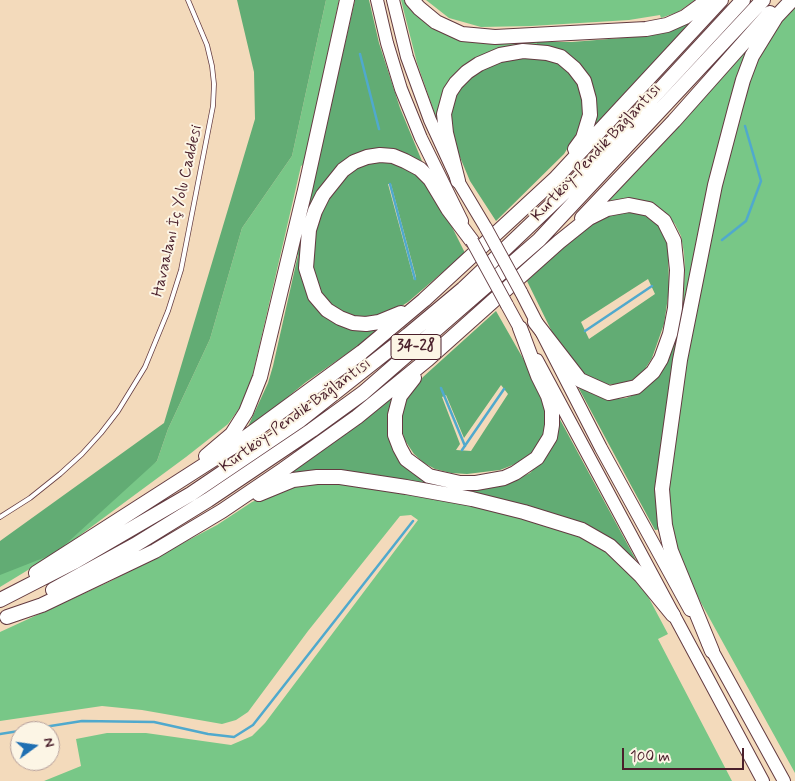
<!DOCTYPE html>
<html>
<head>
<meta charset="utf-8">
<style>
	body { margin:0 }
	#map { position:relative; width:795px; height:781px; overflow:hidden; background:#f3dabb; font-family:Mynerve,sans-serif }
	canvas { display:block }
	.north { position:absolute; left:10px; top:721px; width:50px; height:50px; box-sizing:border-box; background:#fcf5e5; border:1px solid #b59f9b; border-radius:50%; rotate:76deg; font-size:14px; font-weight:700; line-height:20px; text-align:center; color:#4a1f2b }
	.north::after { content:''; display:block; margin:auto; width:18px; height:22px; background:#1f6fb2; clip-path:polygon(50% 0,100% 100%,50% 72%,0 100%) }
	.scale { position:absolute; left:622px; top:748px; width:122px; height:22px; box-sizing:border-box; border:2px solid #4a1f2b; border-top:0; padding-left:6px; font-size:15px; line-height:18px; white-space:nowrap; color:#4a1f2b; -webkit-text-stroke:4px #fcf5e5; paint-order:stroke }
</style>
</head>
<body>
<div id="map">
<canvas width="795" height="781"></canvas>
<div class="north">N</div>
<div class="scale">100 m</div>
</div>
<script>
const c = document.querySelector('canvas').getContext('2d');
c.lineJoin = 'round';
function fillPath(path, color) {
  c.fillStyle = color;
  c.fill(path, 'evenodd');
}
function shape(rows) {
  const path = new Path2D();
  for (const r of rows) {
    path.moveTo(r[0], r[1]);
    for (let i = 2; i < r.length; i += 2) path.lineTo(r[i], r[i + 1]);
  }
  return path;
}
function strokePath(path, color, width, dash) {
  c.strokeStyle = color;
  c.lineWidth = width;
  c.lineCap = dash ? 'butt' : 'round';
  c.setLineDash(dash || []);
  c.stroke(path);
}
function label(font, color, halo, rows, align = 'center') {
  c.font = font + ' Mynerve,sans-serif';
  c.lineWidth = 4;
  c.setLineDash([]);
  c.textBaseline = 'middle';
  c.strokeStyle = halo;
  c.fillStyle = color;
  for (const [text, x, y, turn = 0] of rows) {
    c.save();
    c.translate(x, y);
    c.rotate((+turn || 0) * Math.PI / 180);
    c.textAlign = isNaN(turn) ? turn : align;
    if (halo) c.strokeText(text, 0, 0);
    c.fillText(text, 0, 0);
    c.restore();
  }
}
fillPath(shape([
	[326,0,339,0,304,164,301,166,251,382,241,406,228,424,186,457,56,553,0,587,0,574,157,461,168,429,210,339,242,228,292,156],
	[401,0,404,0,414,13,442,32,471,42,537,42,537,46,442,99,437,120,417,63],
	[426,0,695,0,678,12,661,18,660,15,629,20,531,26,481,27,449,18],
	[795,2,795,773,700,601,679,556,671,531,668,480,695,307,722,179,749,80,761,49],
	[759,35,685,309,682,308,685,271,684,253,681,236,675,224,667,216,604,204],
	[314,482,342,483,476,506,578,534,604,547,643,587,668,634,658,639,732,781,44,781,81,766,76,739,107,733,146,733,231,745,252,736,265,723,418,520,411,515,400,516,308,631,248,712,236,720,222,724,142,710,102,706,0,721,0,632,111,581,217,525,252,502,289,486]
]), '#78c787');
fillPath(shape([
	[237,0,326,0,292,156,242,228,210,339,168,429,157,461,56,553,0,575,0,541,164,423,255,119,254,72],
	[355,0,369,0,379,43,400,108,424,166,365,153,311,212,313,302,384,328,306,382,246,431,268,383,273,366,298,255,297,254],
	[697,17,593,131,597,103,592,83,583,69,537,46,537,42,572,42,646,36,667,32],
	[534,57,553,61,569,71,580,89,584,109,580,128,564,154,496,221,470,181,457,150,449,123,450,104,461,83,483,67,504,60],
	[393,160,417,172,426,182,445,213,465,253,408,302,386,316,361,318,346,315,333,308,318,289,312,263,314,229,321,209,345,174,366,162],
	[388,184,391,184,416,277,414,280],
	[626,211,644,215,659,226,664,235,668,245,669,290,664,324,652,358,640,377,628,383,604,385,582,377,557,342,527,281,568,242,592,223,607,214],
	[648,279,655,294,589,339,581,322],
	[682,308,685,309,662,529,655,530,577,385,595,395,613,399,626,398,639,393,663,370,674,342],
	[496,311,541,390,546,407,547,424,540,444,532,454,523,461,500,470,467,474,451,473,435,469,424,463,414,454,404,439,401,422,405,400,423,377],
	[501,385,508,394,471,451,456,450,460,444,442,397,446,395,464,438],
	[399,391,389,408,389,422,404,465,422,480,445,487,469,490,502,486,530,473,551,450,557,431,557,414,636,560,611,539,349,473,276,479]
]), '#62ac74');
strokePath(shape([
	[360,54,379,129],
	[390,184,415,279],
	[722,240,746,221,761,181,745,126],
	[585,331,652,286],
	[441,388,465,446],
	[462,450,504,389],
	[0,734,82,721,154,722,208,734,234,737,253,725,413,521]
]), '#50a9cd', 2.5);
const service = shape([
	[0,517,30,498,60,474,82,454,101,433,118,411,145,367,168,311,181,270,213,106,214,84,212,66,207,45,188,0]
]);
const trunk = shape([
	[377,0,387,43,401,89,421,138,462,221],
	[393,0,407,57,430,120,458,181,486,228],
	[521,292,601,448,690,610],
	[507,305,524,336],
	[537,360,763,781],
	[708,643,784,781]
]);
const motorway = shape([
	[412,0,419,8,436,22,462,34,495,37,646,29,667,25,685,17,708,0],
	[458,181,446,133,444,114,450,92,456,83,467,72,479,64,500,55,523,51,547,53,561,57,574,68,584,81,589,99,590,115,583,138,575,149],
	[582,218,674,121,770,13],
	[401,313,379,322,366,324,353,323,340,318,327,310,315,296,306,268,309,230,315,211,323,195,343,170,354,162,367,157,380,155,393,156,405,161,420,169,430,179,448,209,472,241],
	[414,378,400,396,395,415,395,435,400,448,406,459,429,476,460,483,476,483,504,478,515,473,537,458,550,437,552,425,552,410,548,396,538,376,520,328],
	[206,456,232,434,246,412,260,377,305,190,347,0],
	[259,494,293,480,317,477,340,477,406,487,472,499,524,512,582,530,610,546,641,576,673,615],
	[36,573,234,446,362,352,424,300,555,179,721,0],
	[53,590,135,545,208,500,312,430,363,393,539,240,763,0],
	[0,600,76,561,191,494,299,421,408,335,463,289,570,187,743,0],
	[7,617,42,605,155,551,222,511,284,469,357,417,428,359,559,242,589,218,607,209,629,205,649,209,664,221,674,241,677,270,675,308,670,334,661,359,653,372,636,387,609,393,580,380,535,322],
	[712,651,671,551,665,525,662,489,680,360,715,185,735,109,743,80,752,56,776,17,792,0]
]);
strokePath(service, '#633b41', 5.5);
strokePath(trunk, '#633b41', 14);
strokePath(motorway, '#633b41', 16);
strokePath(service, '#fff', 4);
strokePath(trunk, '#fff', 12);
strokePath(motorway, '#fff', 14);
const trunkBridge = shape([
	[486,228,521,292],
	[472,241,507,305]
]);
strokePath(trunkBridge, '#633b41', 14, []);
strokePath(trunkBridge, '#fff', 12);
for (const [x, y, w] of [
	[416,347,50]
]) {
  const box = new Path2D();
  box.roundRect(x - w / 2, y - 12.5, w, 25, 4);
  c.fillStyle = '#fcf5e5';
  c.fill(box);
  strokePath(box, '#4a1f2b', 1);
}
label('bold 15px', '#4a1f2b', null, [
	["34-28",416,347]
]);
label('16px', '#4a1f2b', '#fcf5e5', [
	["Kurtköy-Pendik Bağlantısı",597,153,-47],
	["Havaalanı İç Yolu Caddesi",178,211,-77],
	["Kurtköy-Pendik Bağlantısı",296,416,-36]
]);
</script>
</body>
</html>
